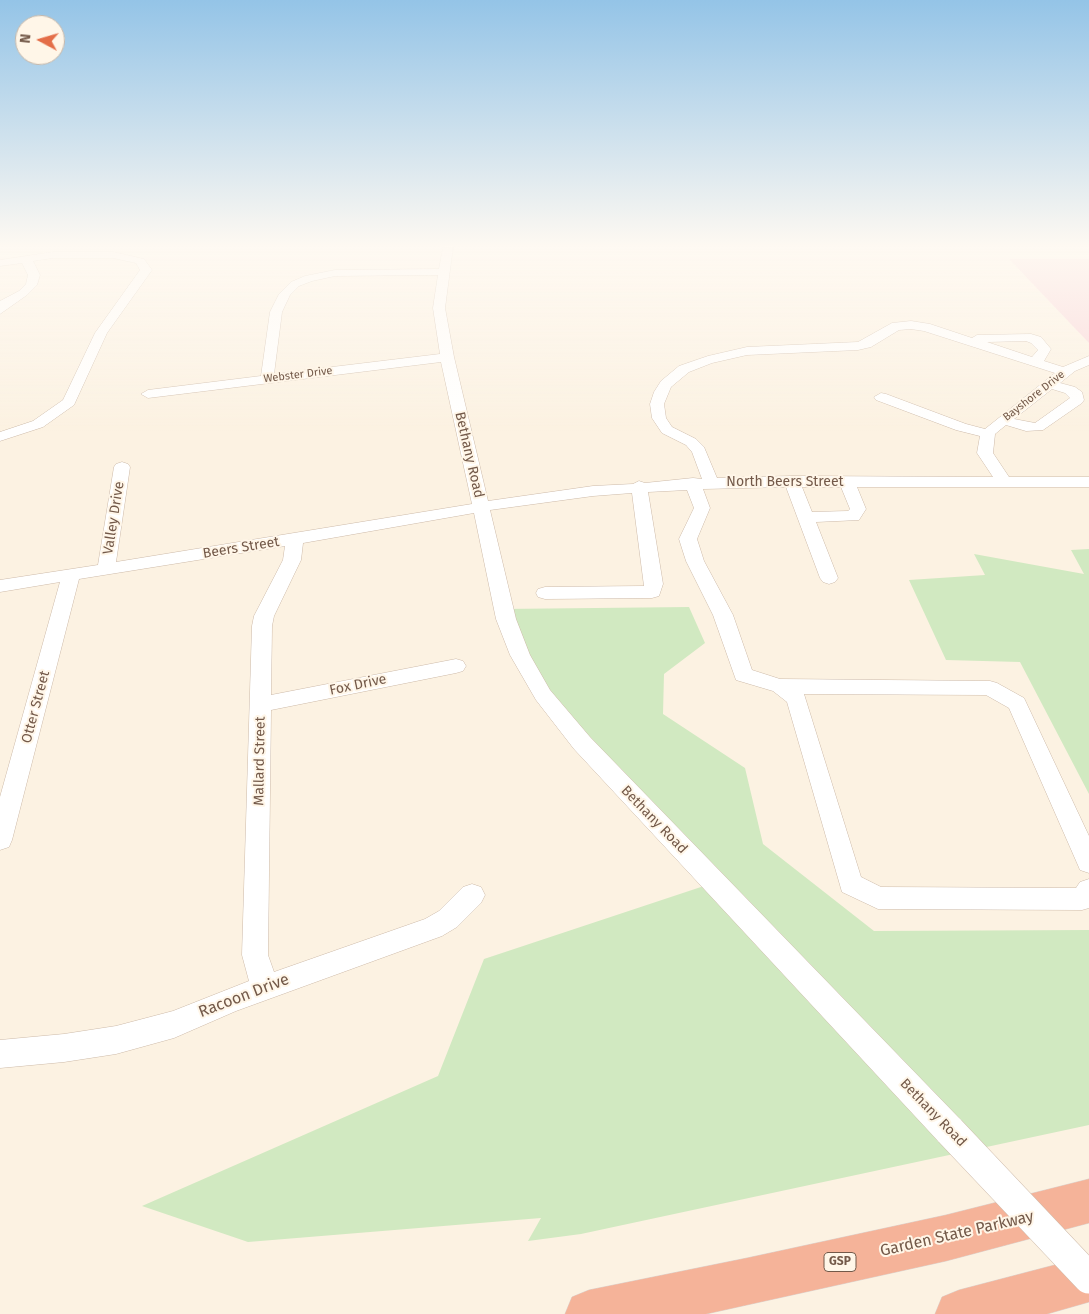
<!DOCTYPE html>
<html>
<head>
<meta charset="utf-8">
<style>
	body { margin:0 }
	#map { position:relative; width:1089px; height:1314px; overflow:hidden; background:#fcf2e2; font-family:"Fira Sans",sans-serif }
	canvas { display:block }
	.north { position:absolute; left:15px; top:15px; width:50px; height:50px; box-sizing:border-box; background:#fff6e8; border:1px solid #c7b7a8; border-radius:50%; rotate:276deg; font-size:14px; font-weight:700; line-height:20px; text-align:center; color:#735949 }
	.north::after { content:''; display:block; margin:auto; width:18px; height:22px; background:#e46e48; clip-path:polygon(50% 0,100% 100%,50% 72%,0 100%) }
</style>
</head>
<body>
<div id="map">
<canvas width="1089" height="1314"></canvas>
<div class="north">N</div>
</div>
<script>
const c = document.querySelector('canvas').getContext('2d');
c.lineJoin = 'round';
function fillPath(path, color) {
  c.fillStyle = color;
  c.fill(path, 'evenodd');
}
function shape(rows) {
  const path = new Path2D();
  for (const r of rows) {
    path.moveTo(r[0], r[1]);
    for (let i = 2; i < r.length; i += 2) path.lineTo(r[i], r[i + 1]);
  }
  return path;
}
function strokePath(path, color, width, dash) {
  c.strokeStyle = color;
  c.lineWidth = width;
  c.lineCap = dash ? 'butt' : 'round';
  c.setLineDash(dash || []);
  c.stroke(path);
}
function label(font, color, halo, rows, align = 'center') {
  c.font = font + ' "Fira Sans",sans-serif';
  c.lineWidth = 4;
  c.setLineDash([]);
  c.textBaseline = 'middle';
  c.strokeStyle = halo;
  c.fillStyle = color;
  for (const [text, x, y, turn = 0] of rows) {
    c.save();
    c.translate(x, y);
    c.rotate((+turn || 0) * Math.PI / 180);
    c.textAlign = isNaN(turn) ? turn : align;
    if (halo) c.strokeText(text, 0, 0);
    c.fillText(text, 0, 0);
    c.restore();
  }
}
fillPath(shape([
	[1009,259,1089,259,1089,343]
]), '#f9d5d9');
fillPath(shape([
	[1089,549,1089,794,1020,662,946,660,909,580,985,575,974,554,1084,574,1071,550],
	[689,607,705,643,664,674,663,714,745,768,763,844,874,931,1089,930,1089,1125,581,1234,528,1241,541,1218,248,1242,142,1206,438,1076,484,959,710,884,547,708,501,609]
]), '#d1e9c1');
const minor = shape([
	[443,247,453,247,445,308,454,357,488,501,593,486,633,484,639,481,645,483,693,478,702,479,692,452,686,445,662,433,652,418,650,404,654,392,661,381,679,366,708,356,747,347,858,342,892,323,911,321,930,324,972,338,977,335,1031,334,1041,337,1051,349,1044,361,1063,367,1089,356,1089,365,1075,371,1060,383,1075,387,1082,392,1084,400,1082,403,1043,430,1026,431,1006,425,995,434,993,453,1009,477,1089,477,1089,487,857,487,866,509,859,520,816,522,838,578,835,582,829,584,823,582,820,578,786,487,703,489,710,508,697,539,704,561,733,615,752,670,780,679,990,681,997,683,1024,698,1089,836,1089,873,1080,870,1077,863,1009,708,986,695,804,694,861,877,881,887,1076,888,1080,882,1089,879,1089,908,1082,910,878,909,842,892,787,702,773,691,736,680,713,615,686,561,679,539,694,508,687,490,648,492,663,584,659,596,652,598,545,599,538,597,536,593,538,589,545,587,644,586,632,493,593,496,490,510,516,619,530,655,550,690,590,737,961,1120,965,1131,961,1142,950,1146,939,1142,574,749,536,700,510,655,496,619,474,513,303,543,301,560,274,616,272,626,271,695,456,659,463,661,466,666,463,671,456,673,271,710,268,955,274,972,425,919,439,911,463,887,472,884,481,887,485,895,481,903,457,927,442,936,236,1011,174,1038,116,1054,64,1062,0,1068,0,1040,64,1034,116,1026,173,1011,249,981,242,955,252,626,254,616,283,560,285,546,79,579,12,840,9,847,0,850,0,797,60,582,0,592,0,580,98,565,114,467,116,464,122,462,128,464,130,467,116,562,472,504,441,362,148,398,141,394,148,390,261,376,270,312,279,294,291,282,305,276,335,270,439,269,443,247],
	[438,275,433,308,440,354,274,374,282,312,290,295,299,286,312,281,335,276,438,275],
	[911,329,924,331,1055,373,985,429,966,424,886,394,881,393,874,397,876,400,956,430,980,436,977,453,993,477,792,476,717,478,704,447,696,439,672,427,666,418,664,404,671,387,689,372,712,363,747,355,858,350,871,347,899,330,911,329],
	[1026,341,1031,343,1038,350,1032,357,987,342,1026,341],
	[1052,389,1065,393,1070,398,1035,423,1014,419,1052,389],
	[802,487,841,487,850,509,848,511,812,512,802,487],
	[53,252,113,252,144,259,152,270,107,333,74,405,43,427,0,441,0,432,33,421,63,400,95,333,140,270,136,263,113,258,53,258,33,261,40,275,37,285,27,295,0,314,0,301,19,291,26,284,28,275,22,263,0,266,0,260,53,252]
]);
const highway = shape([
	[1089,1179,1089,1223,946,1261,706,1314,565,1314,572,1297,589,1290,747,1258,946,1215,1089,1179],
	[1089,1256,1089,1302,1047,1314,935,1314,942,1297,959,1290,1089,1256]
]);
strokePath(minor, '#cdbaa9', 1);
strokePath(highway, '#dbd4d0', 1);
fillPath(minor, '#fff');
fillPath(highway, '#f5b399');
const minorBridge = shape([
	[950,1131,1089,1278]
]);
strokePath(minorBridge, '#cdbaa9', 32, []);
strokePath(minorBridge, '#fff', 31);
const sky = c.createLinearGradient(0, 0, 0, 431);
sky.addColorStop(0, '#94c4e7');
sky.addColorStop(0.57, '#fef9f2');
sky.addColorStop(1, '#fef9f200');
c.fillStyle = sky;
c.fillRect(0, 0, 1089, 431);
label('11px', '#735949', '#fff6e8', [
	["Webster Drive",298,375,-7],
	["Bayshore Drive",1034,396,-38]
]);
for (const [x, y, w] of [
	[840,1262,32]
]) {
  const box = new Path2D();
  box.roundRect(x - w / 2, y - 9.5, w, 19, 4);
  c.fillStyle = '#fff6e8';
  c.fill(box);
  strokePath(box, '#735949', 1);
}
label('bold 12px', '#735949', null, [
	["GSP",840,1262]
]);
label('14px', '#735949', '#fff6e8', [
	["Bethany Road",469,455,77],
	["North Beers Street",785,482],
	["Valley Drive",114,518,-81],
	["Beers Street",241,548,-9],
	["Fox Drive",358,685,-12],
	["Otter Street",36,707,-75],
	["Mallard Street",260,761,-89],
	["Bethany Road",654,820,46],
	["Bethany Road",933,1113,46]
]);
label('16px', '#735949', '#fff6e8', [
	["Racoon Drive",244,996,-21],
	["Garden State Parkway",957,1234,-13]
]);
</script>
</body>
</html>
